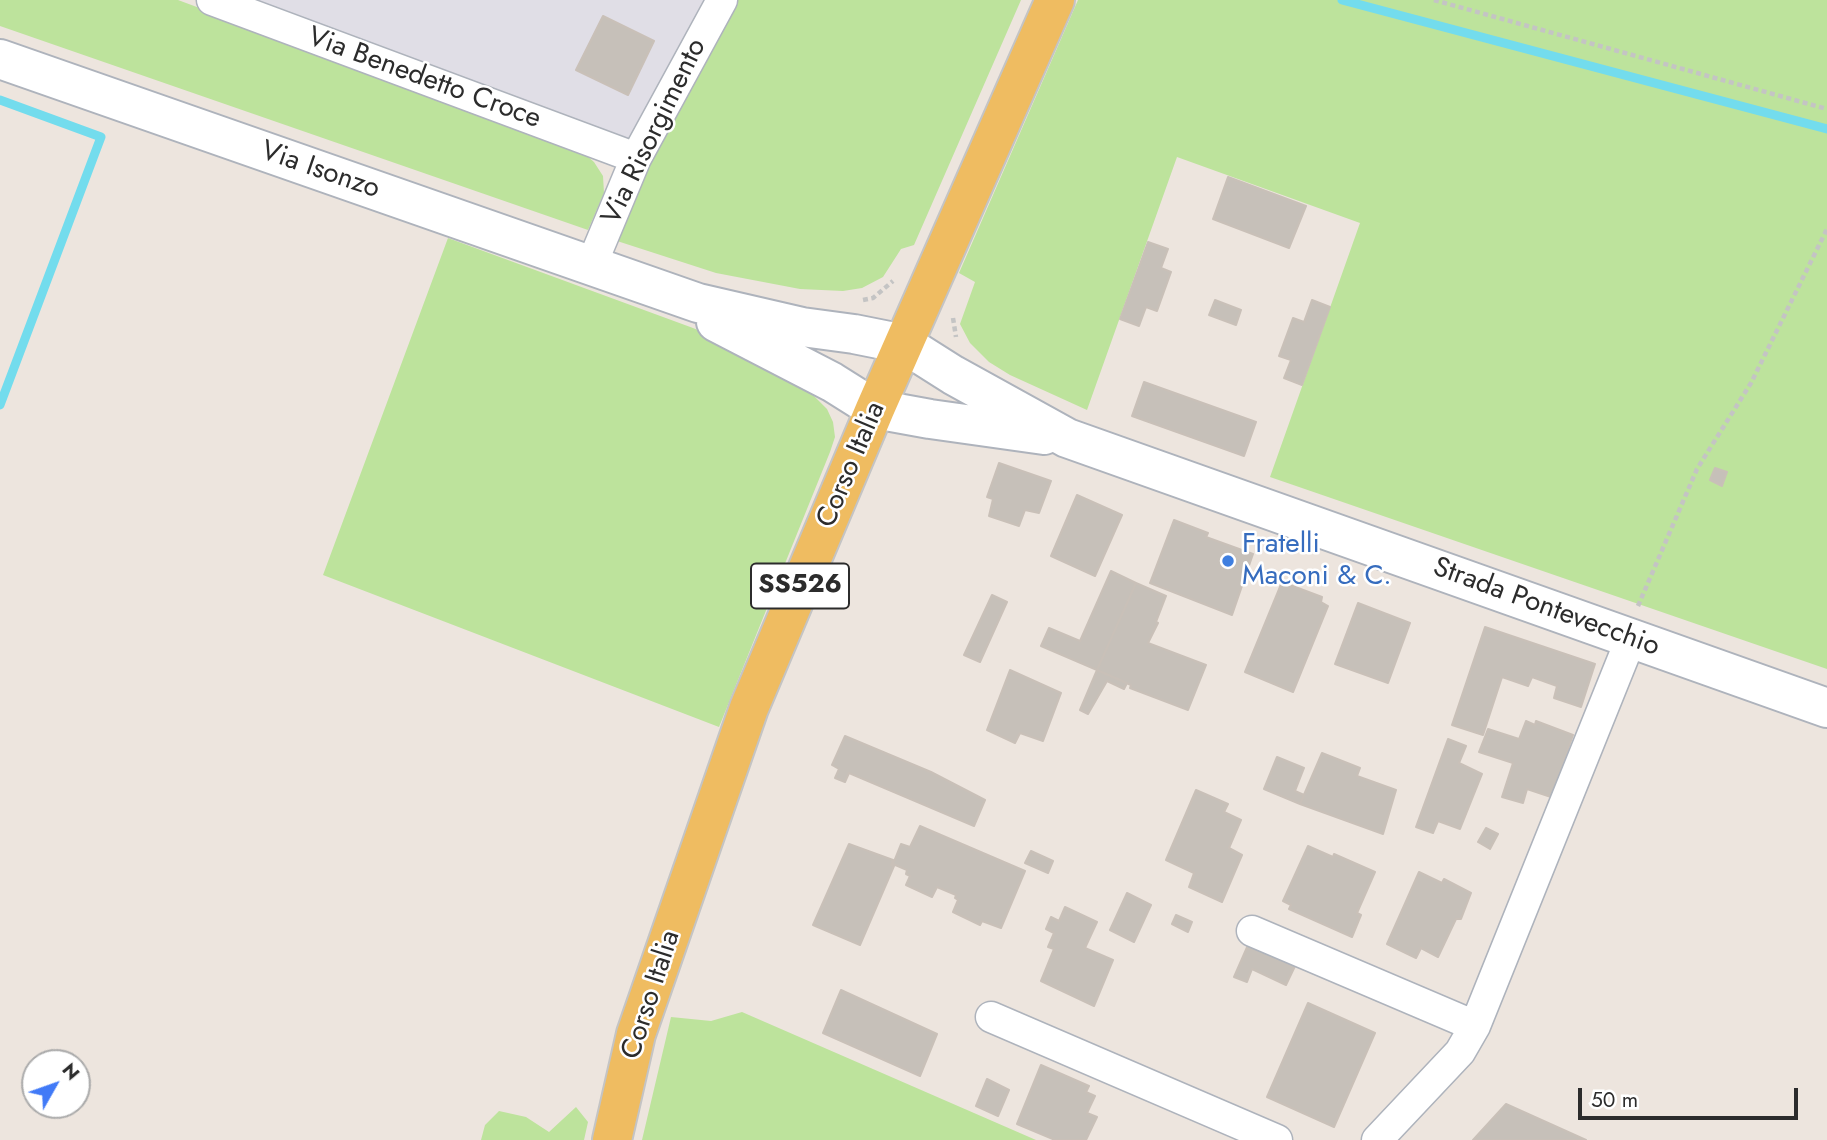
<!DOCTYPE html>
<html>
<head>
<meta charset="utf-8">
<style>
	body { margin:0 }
	#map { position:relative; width:1827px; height:1140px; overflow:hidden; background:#ede5de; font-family:Jost,sans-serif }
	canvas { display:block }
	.north { position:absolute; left:21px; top:1049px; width:70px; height:70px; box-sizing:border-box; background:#fff; border:2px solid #ababab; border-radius:50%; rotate:50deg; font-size:19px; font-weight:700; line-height:28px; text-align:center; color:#2c2c2c }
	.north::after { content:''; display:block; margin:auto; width:24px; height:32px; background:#417af7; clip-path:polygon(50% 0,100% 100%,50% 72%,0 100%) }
	.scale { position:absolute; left:1578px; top:1088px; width:220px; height:32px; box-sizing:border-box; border:4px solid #2c2c2c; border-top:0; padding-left:9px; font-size:21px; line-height:24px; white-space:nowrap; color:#2c2c2c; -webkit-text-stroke:5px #fff; paint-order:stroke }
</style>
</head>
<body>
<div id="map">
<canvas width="1827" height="1140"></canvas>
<div class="north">N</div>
<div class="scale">50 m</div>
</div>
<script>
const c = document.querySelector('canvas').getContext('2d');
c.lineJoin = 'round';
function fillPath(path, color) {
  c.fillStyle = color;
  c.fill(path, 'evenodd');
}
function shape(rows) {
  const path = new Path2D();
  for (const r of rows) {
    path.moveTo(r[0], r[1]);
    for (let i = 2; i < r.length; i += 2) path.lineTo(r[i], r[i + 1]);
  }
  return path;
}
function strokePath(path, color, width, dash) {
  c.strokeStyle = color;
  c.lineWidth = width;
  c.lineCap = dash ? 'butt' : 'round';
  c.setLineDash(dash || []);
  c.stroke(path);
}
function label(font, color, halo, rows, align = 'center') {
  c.font = font + ' Jost,sans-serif';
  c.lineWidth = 5;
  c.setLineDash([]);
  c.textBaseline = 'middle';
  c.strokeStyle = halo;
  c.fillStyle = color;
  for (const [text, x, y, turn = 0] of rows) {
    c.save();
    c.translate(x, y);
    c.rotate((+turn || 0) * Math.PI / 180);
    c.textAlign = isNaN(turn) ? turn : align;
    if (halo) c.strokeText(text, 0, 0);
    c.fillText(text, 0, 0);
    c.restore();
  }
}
fillPath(shape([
	[241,0,704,0,629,143]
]), '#e0dee6');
fillPath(shape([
	[0,0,178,0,579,149,594,162,603,176,604,193,588,230,0,26],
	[737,0,1021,0,914,245,901,249,883,277,862,288,843,291,800,289,716,273,614,240,641,181],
	[1078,0,1827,0,1827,669,1270,477,1360,223,1177,157,1087,410,1010,375,989,362,970,343,960,324,975,282,959,273],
	[448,238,693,328,745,350,793,381,814,396,827,409,833,422,835,437,830,452,719,727,323,575],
	[742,1012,1036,1140,642,1140,671,1017,711,1021],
	[576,1107,588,1122,584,1140,481,1140,485,1125,499,1111,526,1117,549,1132]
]), '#bde39c');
strokePath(shape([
	[1342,0,1827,129],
	[0,100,101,137,0,405]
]), '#73dced', 9);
const building = shape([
	[603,16,654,41,628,95,576,70,603,16],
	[1228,177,1306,206,1289,248,1213,219,1228,177],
	[1148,242,1168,249,1161,268,1171,272,1157,311,1146,307,1139,326,1120,319,1148,242],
	[1215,300,1241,310,1236,325,1209,315,1215,300],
	[1312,300,1330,307,1302,385,1284,378,1291,360,1279,356,1293,318,1304,322,1312,300],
	[1144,382,1256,422,1244,456,1132,416,1144,382],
	[999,463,1051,481,1039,513,1025,510,1019,526,989,516,993,499,987,497,999,463],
	[1715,468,1727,472,1722,486,1710,480,1715,468],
	[1077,495,1122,515,1095,576,1051,556,1077,495],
	[1174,520,1208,533,1206,537,1253,554,1232,615,1150,583,1174,520],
	[1111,571,1136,583,1097,670,1041,646,1049,628,1080,641,1111,571],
	[1282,582,1322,597,1321,602,1328,606,1293,692,1245,672,1282,582],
	[1136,583,1166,596,1156,622,1158,623,1148,643,1206,665,1188,710,1130,688,1131,685,1097,670,1136,583],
	[992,595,1007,602,980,662,964,655,992,595],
	[1358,603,1410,623,1388,683,1335,664,1358,603],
	[1485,627,1595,664,1581,707,1554,698,1557,686,1532,677,1528,686,1502,677,1483,735,1452,725,1485,627],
	[1010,670,1061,693,1043,741,1020,733,1015,743,987,730,1010,670],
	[1097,670,1127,683,1124,689,1107,681,1088,714,1080,710,1097,670],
	[1526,721,1535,725,1536,721,1573,735,1551,797,1527,789,1523,803,1502,797,1513,763,1479,752,1488,729,1519,739,1526,721],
	[845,736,931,772,985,800,974,826,849,773,845,782,835,778,839,769,832,765,845,736],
	[1448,739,1466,746,1459,763,1482,774,1460,829,1438,821,1433,833,1416,827,1448,739],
	[1322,753,1360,768,1357,776,1396,790,1383,834,1300,804,1322,753],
	[1277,757,1304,768,1295,791,1304,795,1300,804,1264,789,1277,757],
	[1196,790,1228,804,1224,812,1241,820,1229,848,1242,855,1222,902,1189,887,1194,873,1166,860,1196,790],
	[920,826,1025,871,1001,928,982,921,980,925,953,912,958,900,955,898,956,895,937,887,932,897,906,885,910,876,906,874,907,870,893,864,901,844,910,847,920,826],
	[1486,828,1498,834,1490,849,1478,842,1486,828],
	[849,844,893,860,891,865,894,866,860,945,813,925,849,844],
	[1308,846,1333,857,1334,854,1375,872,1357,913,1361,915,1352,937,1289,909,1291,905,1283,901,1308,846],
	[1031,851,1053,861,1048,873,1025,863,1031,851],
	[1419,872,1442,883,1444,879,1471,893,1461,919,1456,919,1438,957,1421,948,1416,958,1387,944,1419,872],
	[1127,893,1151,905,1134,942,1110,930,1127,893],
	[1065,907,1097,922,1085,948,1113,960,1094,1006,1041,981,1054,949,1048,947,1054,933,1046,929,1051,917,1059,921,1065,907],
	[1176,915,1192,922,1188,932,1172,924,1176,915],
	[1248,945,1296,964,1286,985,1252,969,1247,982,1234,977,1248,945],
	[841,990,937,1034,920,1076,823,1033,841,990],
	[1308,1003,1375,1033,1334,1127,1267,1097,1308,1003],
	[1041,1065,1089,1086,1086,1092,1095,1096,1087,1113,1097,1117,1086,1140,1055,1140,1017,1124,1041,1065],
	[987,1079,1009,1090,998,1116,976,1106,987,1079],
	[1506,1104,1586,1140,1473,1140,1506,1104]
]);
fillPath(building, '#c6c0b9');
strokePath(building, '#c9c0b8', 2);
const street = shape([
	[212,0,636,158],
	[591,266,636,158,722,0],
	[1252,931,1475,1026],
	[991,1017,1277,1140],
	[1377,1140,1460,1052,1475,1026,1626,651,1626,637]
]);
const secondary = shape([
	[0,59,698,303,802,327,854,334,904,344,953,375,1067,438,1827,708],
	[716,322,832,382,875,409,930,419,1044,435]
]);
const primary = shape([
	[612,1140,636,1034,749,708,875,409,1055,0]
]);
strokePath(street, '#aeb3bc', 33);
strokePath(secondary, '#aeb3bc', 42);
strokePath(primary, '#c4c4c4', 42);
strokePath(shape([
	[1434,0,1827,109],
	[863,300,873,298,893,281],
	[953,318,956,337],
	[1638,606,1697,469,1751,383,1827,229]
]), '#c4c4c4', 4.5, [5, 3.5]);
strokePath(street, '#fff', 30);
strokePath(secondary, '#fff', 38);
strokePath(primary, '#efbc61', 38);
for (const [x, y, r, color] of [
	[1228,561,7,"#3f7fe0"]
]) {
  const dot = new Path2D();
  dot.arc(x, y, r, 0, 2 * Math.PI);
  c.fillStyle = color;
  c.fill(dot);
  strokePath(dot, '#fff', 2.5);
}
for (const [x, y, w] of [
	[800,586,98]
]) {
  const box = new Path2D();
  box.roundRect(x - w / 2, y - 22.5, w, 45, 5);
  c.fillStyle = '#fff';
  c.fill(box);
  strokePath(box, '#2c2c2c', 2);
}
label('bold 26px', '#2c2c2c', null, [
	["SS526",800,586]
]);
label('28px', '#2c2c2c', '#fff', [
	["Via Benedetto Croce",424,79,20],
	["Via Risorgimento",655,132,-64],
	["Via Isonzo",320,171,19],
	["Corso Italia",852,465,-67],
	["Strada Pontevecchio",1546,608,20],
	["Corso Italia",652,995,-72]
]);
label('28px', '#366cbe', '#fff', [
	["Fratelli",1242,545],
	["Maconi & C.",1242,577]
], 'left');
</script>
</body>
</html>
